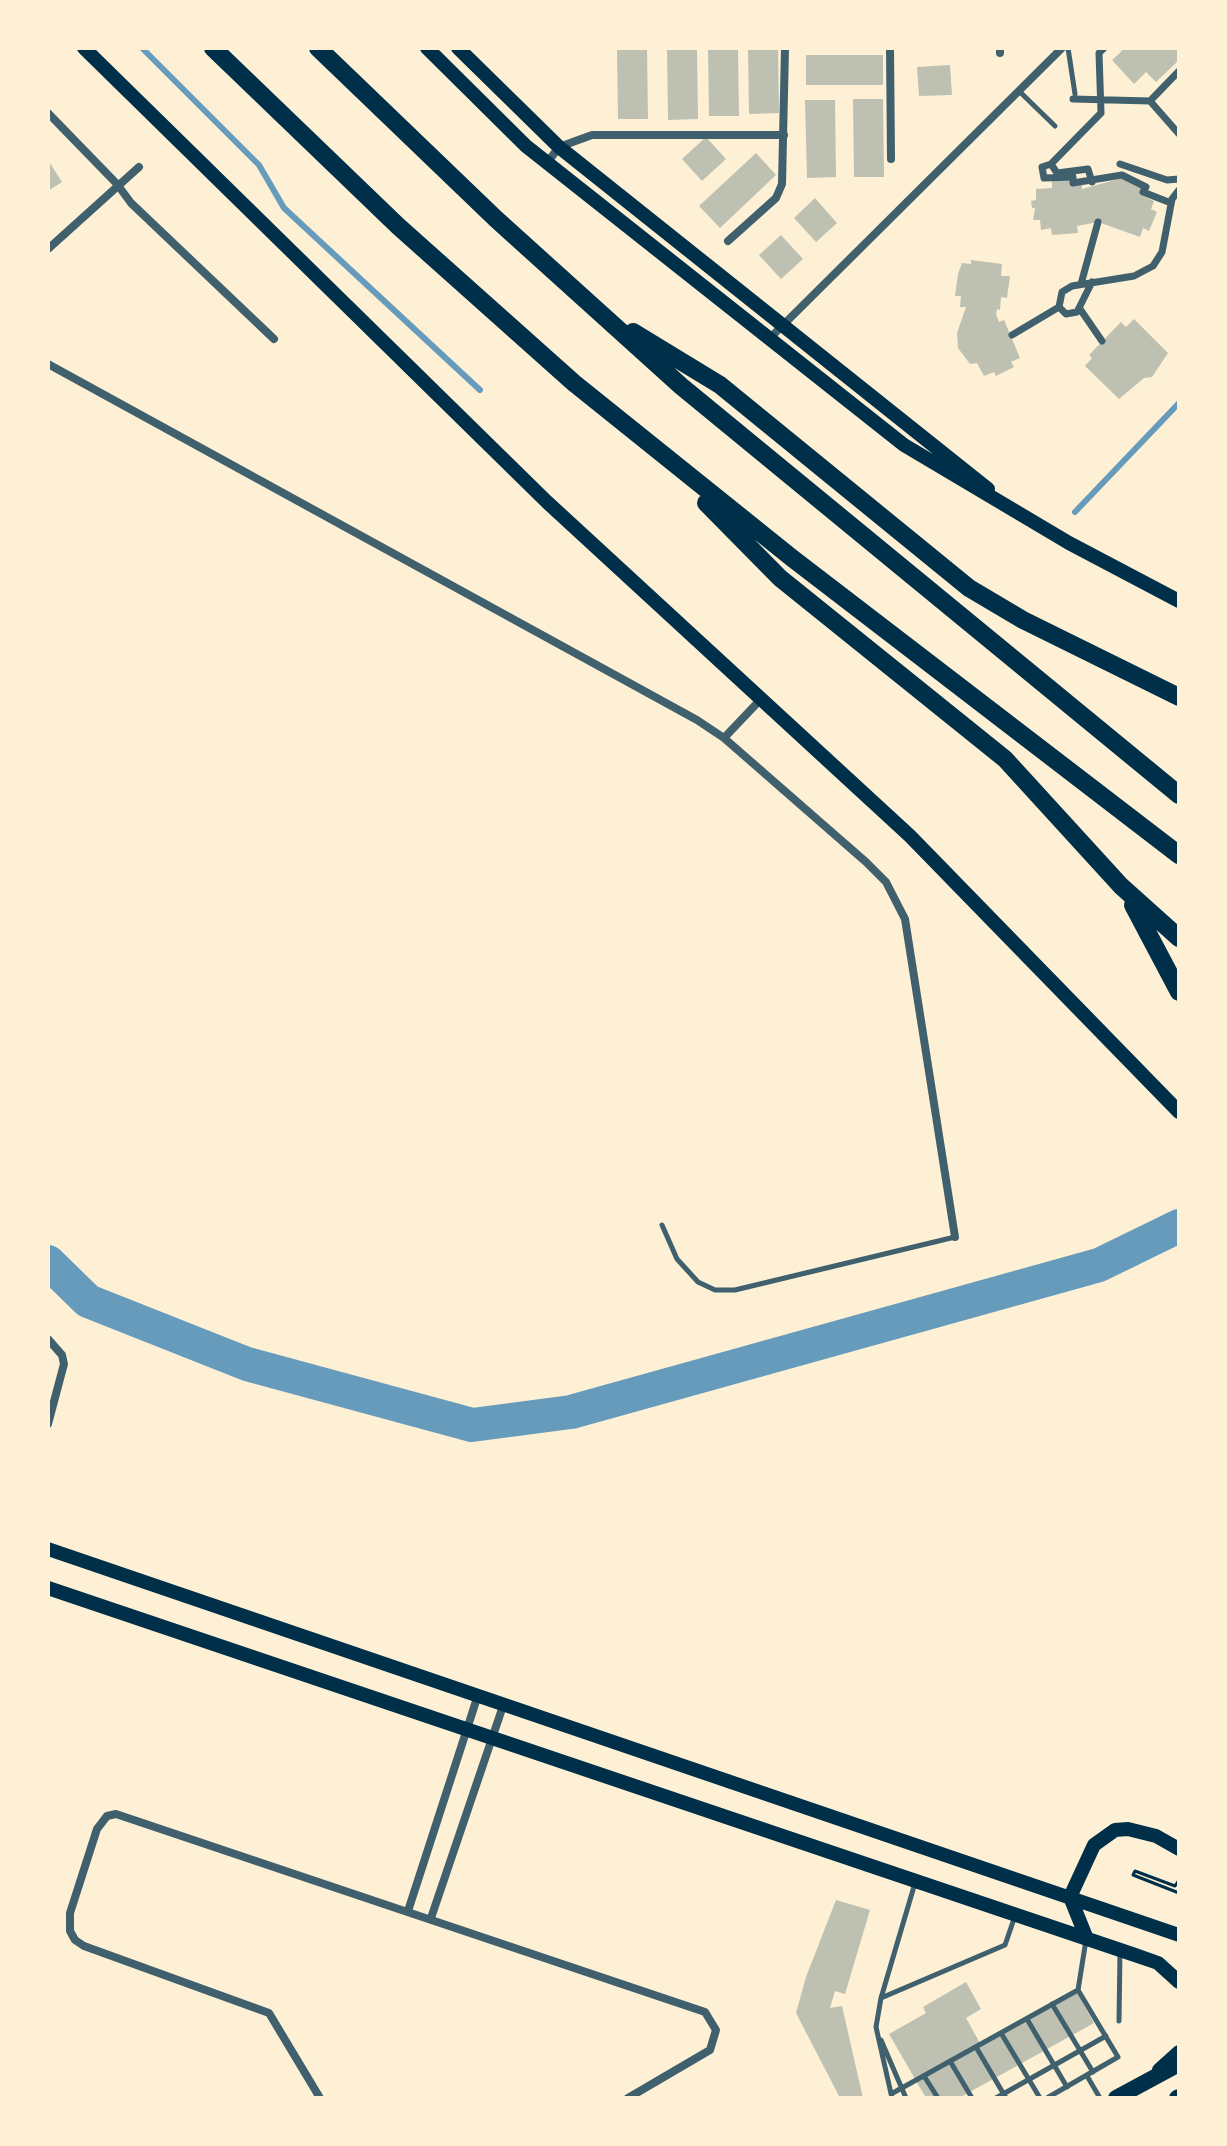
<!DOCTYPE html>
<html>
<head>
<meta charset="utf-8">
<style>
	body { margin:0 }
	#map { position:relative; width:1227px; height:2146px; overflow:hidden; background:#fdf0d5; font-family:"PT Sans",sans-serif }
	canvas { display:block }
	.frame { position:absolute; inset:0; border:50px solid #fdf0d5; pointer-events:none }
</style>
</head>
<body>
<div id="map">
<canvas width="1227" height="2146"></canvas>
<div class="frame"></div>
</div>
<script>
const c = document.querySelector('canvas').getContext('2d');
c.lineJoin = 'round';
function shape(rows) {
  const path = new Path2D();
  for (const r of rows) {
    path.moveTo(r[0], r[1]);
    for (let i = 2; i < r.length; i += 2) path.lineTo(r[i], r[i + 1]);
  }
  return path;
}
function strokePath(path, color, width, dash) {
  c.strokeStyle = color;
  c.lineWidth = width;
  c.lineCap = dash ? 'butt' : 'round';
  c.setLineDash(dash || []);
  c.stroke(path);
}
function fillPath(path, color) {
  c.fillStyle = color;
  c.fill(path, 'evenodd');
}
strokePath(shape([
	[142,48,259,165,284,208,480,390],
	[1075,512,1179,403]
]), '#669bbc', 6);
strokePath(shape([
	[48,1262,88,1301,247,1364,472,1425,571,1412,1099,1265,1179,1226]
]), '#669bbc', 34);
fillPath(shape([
	[617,48,647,48,648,119,618,119],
	[667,48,697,48,698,119,668,120],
	[708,48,738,48,739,116,709,116],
	[748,48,778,48,779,113,749,114],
	[1119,48,1179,48,1179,60,1156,82,1146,72,1134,84,1112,60,1122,51],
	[806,55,883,55,883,85,806,85],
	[950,65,952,95,919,96,917,67],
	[853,99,883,99,884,177,854,177],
	[805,100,835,100,836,177,807,178],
	[706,137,726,159,702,181,682,159],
	[756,153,776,175,720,228,699,206],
	[48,160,62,182,48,191],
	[1122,178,1143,189,1141,195,1154,201,1151,209,1157,212,1149,231,1143,228,1140,237,1098,222,1077,226,1078,233,1052,235,1051,228,1041,230,1040,220,1033,220,1035,208,1032,208,1031,201,1036,200,1036,189,1052,188,1052,181,1070,180,1082,184,1082,189],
	[815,198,837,223,816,242,794,218],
	[781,235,803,259,781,279,759,255],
	[971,260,1002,264,1001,276,1010,276,1007,298,1001,297,1000,310,997,309,996,314,999,322,1004,320,1020,358,1011,362,1014,367,996,376,994,372,984,376,977,363,970,364,958,348,957,333,966,307,960,307,961,296,955,296,958,274,962,263,971,264],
	[1134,319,1168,353,1152,377,1144,378,1119,399,1085,366,1092,358,1089,355,1121,322,1126,327],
	[836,1900,870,1910,845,1994,835,1991,830,2008,842,2006,863,2098,840,2098,796,2013,806,1977],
	[966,1982,981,2009,966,2018,981,2045,1077,1993,1094,2023,959,2098,926,2098,889,2034,926,2013,923,2007]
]), '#bec0b2');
strokePath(shape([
	[1179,1880,1175,1886,1135,1871,1133,1875,1179,1893]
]), '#003049', 3);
strokePath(shape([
	[1068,48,1075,94],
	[1019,91,1055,126],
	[662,1225,677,1259,698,1282,715,1290,735,1290,955,1237],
	[915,1883,881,1998,1005,1945,1015,1916],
	[881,1998,876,2027,892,2098],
	[1052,2004,1093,2072],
	[1027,2019,1067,2087],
	[1119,2021,1120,1951],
	[1001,2033,1040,2098],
	[881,2040,906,2098],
	[976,2047,1006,2098],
	[950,2061,972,2098],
	[924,2076,938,2098],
	[1087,2076,1100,2098],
	[891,2094,1078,1990],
	[996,2098,1106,2036],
	[1047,2098,1118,2057,1078,1990,1086,1940]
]), '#3f606c', 5);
strokePath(shape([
	[1104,48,1099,53,1101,113,1051,164,1042,167,1044,178,1073,177,1073,183,1122,175,1146,187,1143,192,1171,203],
	[1073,99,1150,101,1179,71],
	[1150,101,1179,134],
	[1051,164,1057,173,1088,169,1092,182],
	[1120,164,1167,180,1179,179],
	[1081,284,1098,222],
	[1059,307,1066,314,1077,312,1092,282],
	[1080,309,1102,341],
	[1012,335,1059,307,1062,292,1072,286,1134,276,1153,266,1162,252,1172,199,1179,190]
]), '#3f606c', 7);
strokePath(shape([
	[890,48,891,159],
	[1000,48,1000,53],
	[48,113,117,184,131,203,274,339],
	[547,163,559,147,592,135,784,135],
	[728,241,776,198,782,184,785,48],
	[48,249,139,167],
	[770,338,1062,48],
	[48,364,697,720,724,738,866,862,886,882,905,919,955,1237],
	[724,738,761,699],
	[48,1339,62,1355,64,1364,48,1424],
	[408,1911,478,1695],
	[431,1918,504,1703],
	[320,2098,269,2013,84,1946,75,1940,70,1931,70,1913,97,1829,107,1816,116,1814,705,2012,716,2030,710,2050,628,2098]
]), '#3f606c', 8);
strokePath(shape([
	[84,48,547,502,910,836,1179,1112],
	[427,48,526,146,904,445,1069,543,1179,601],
	[458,48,559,147,988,489],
	[48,1549,1179,1935],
	[48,1588,1135,1955,1158,1963,1179,1982],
	[1087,1939,1070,1897,1094,1845,1115,1830,1128,1829,1156,1836,1179,1849],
	[1159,2070,1179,2052]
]), '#003049', 14);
strokePath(shape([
	[1116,2098,1179,2064],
	[1177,2098,1179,2097]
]), '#003049', 16);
strokePath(shape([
	[213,48,398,226,574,383,792,558,1179,855],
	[318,48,496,219,681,386,1179,795],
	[633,332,720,385,969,588,1023,620,1179,697],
	[706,503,780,578,1005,759,1121,886,1179,938],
	[1133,905,1179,992]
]), '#003049', 18);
</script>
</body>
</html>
